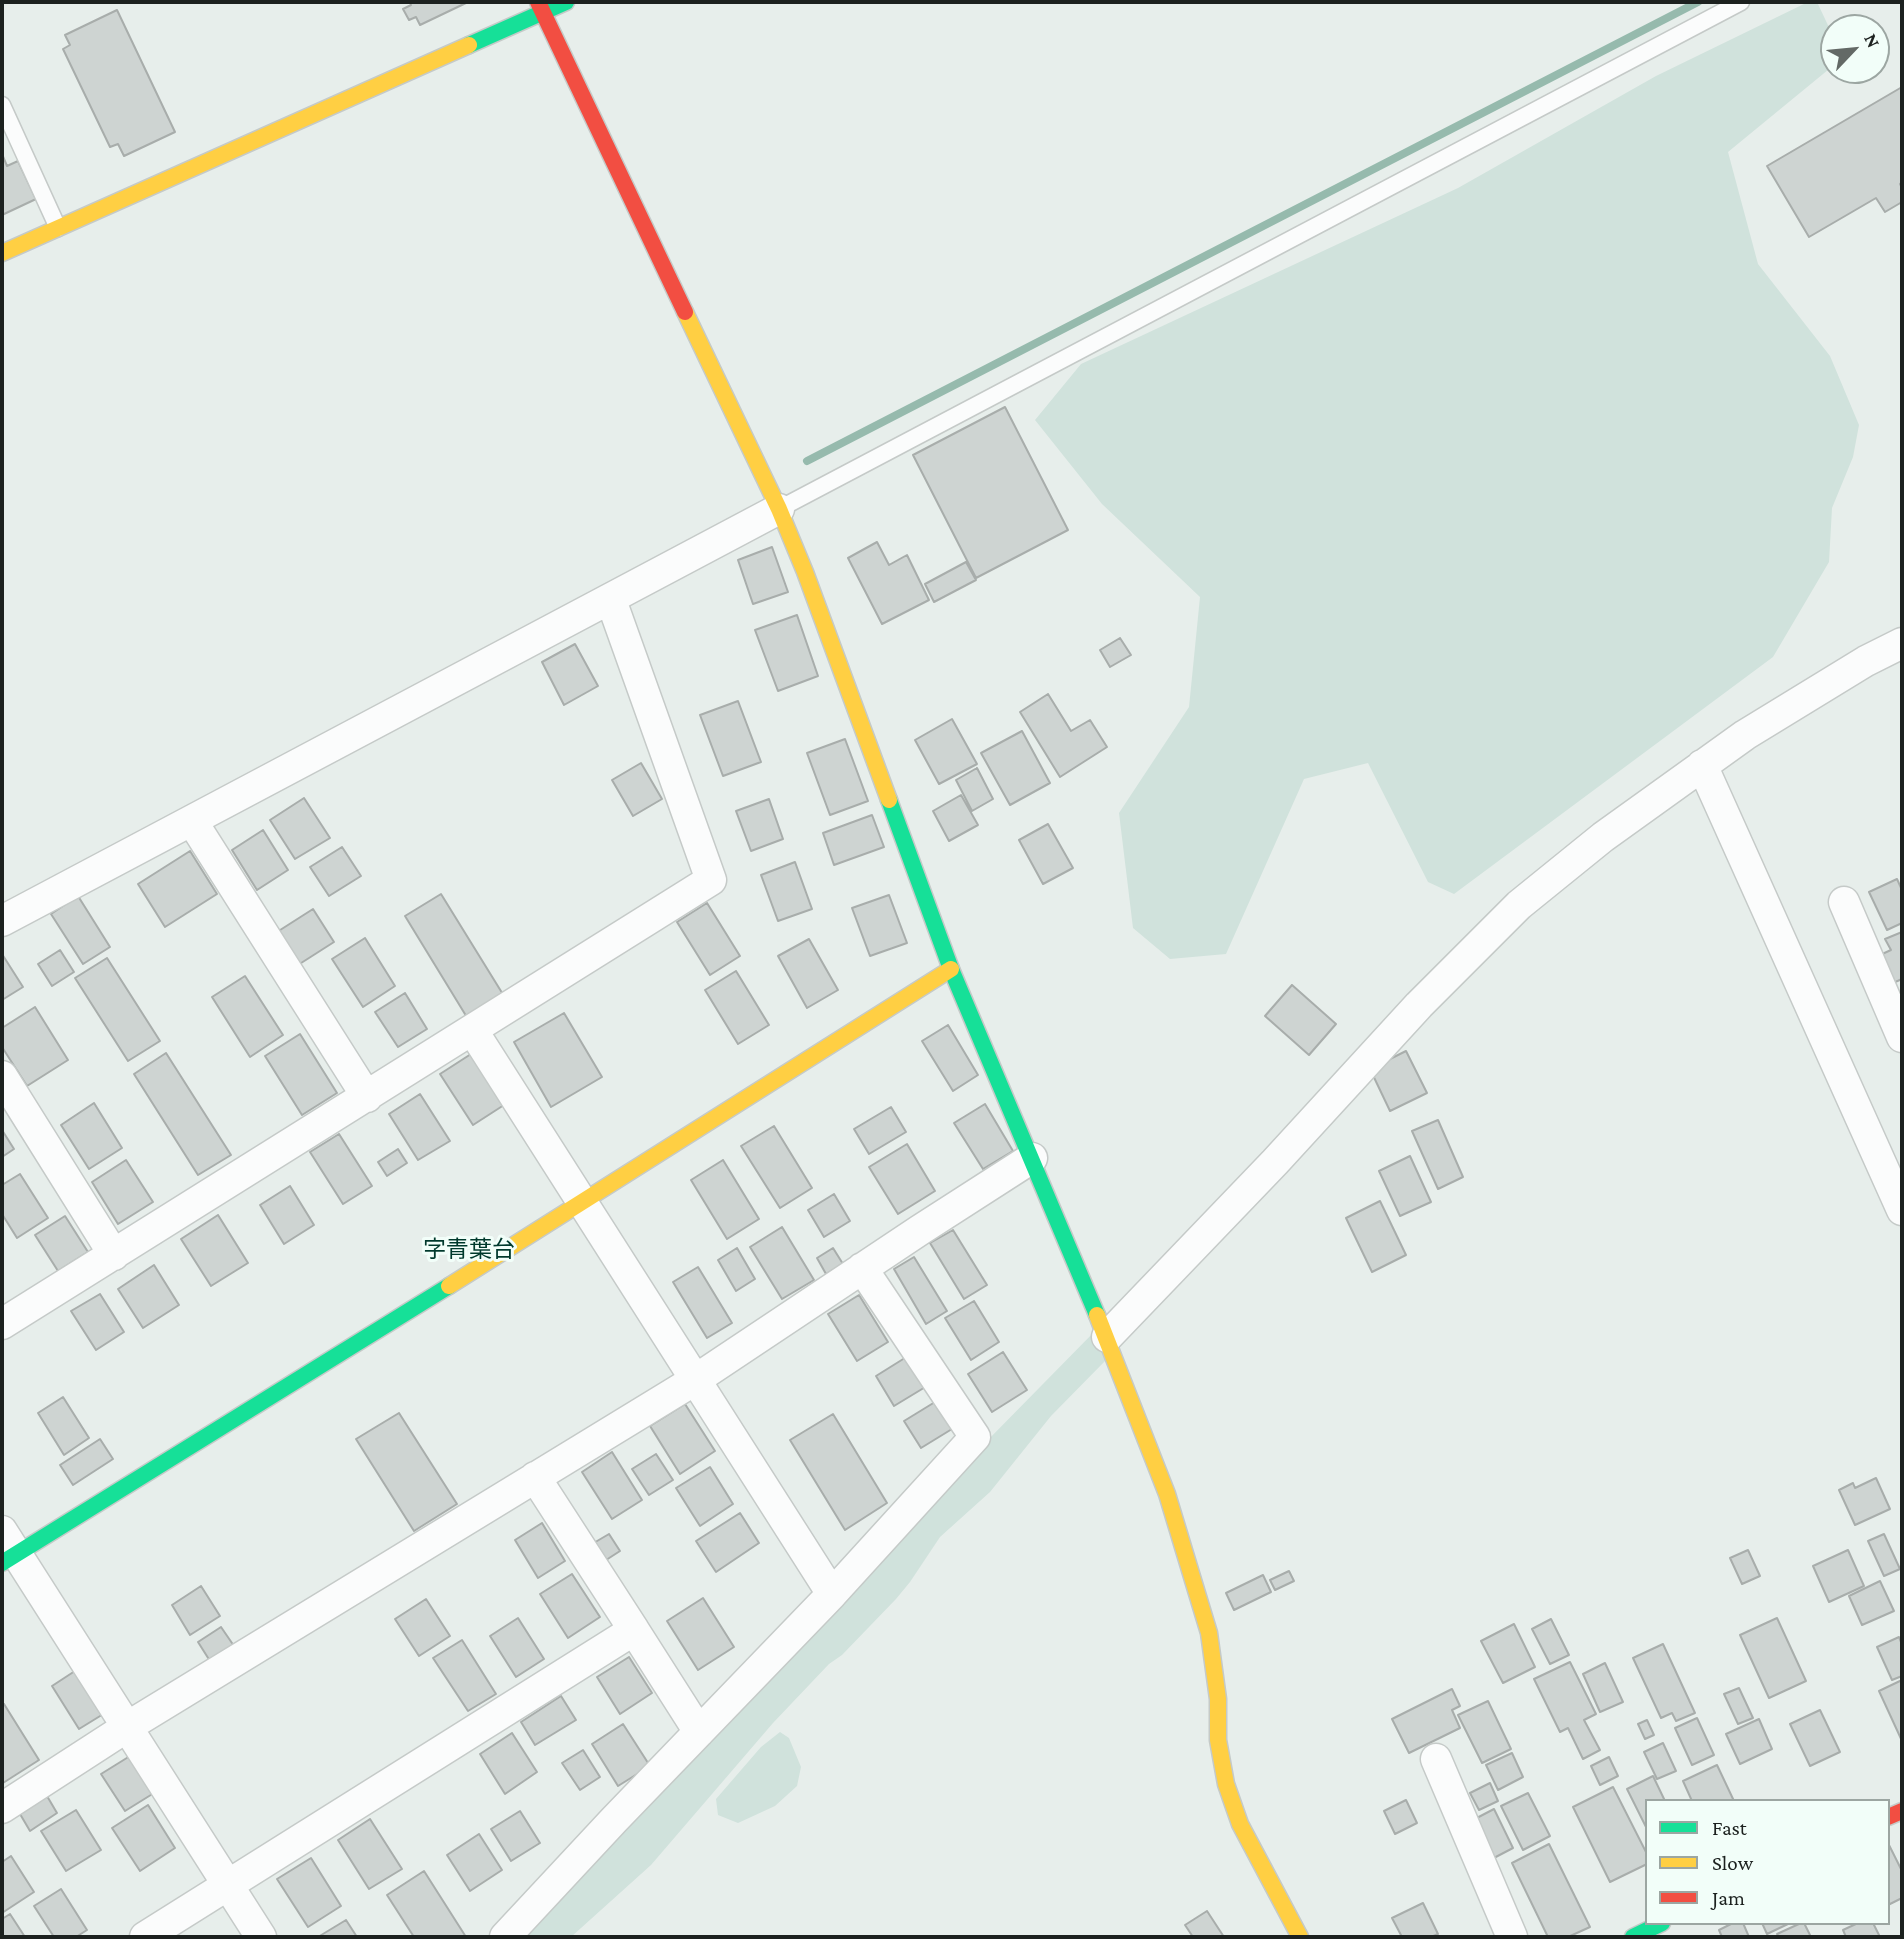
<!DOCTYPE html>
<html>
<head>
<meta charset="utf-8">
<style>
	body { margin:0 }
	#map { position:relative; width:1904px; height:1939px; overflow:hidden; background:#e7eeeb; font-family:"Crimson Pro",serif }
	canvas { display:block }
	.frame { position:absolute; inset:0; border:4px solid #1c211f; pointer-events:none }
	.legend { position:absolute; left:1645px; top:1799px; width:245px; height:126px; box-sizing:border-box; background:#f2fef9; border:2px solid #9ca6a2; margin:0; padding:9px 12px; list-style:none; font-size:21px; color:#1c211f }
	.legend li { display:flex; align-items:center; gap:14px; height:35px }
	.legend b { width:35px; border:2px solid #9ca6a2 }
	.north { position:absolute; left:1820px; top:14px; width:70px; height:70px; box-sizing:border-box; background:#f2fef9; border:2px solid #9ca6a2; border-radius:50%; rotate:64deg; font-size:19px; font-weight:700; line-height:28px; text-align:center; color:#1c211f }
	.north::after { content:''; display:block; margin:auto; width:24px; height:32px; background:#636966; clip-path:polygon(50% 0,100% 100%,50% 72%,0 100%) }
</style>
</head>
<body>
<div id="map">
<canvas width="1904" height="1939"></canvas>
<div class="frame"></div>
<ul class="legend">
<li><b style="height:9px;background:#16e098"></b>Fast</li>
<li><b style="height:9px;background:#ffcf43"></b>Slow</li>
<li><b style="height:9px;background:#f24e42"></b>Jam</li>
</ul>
<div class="north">N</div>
</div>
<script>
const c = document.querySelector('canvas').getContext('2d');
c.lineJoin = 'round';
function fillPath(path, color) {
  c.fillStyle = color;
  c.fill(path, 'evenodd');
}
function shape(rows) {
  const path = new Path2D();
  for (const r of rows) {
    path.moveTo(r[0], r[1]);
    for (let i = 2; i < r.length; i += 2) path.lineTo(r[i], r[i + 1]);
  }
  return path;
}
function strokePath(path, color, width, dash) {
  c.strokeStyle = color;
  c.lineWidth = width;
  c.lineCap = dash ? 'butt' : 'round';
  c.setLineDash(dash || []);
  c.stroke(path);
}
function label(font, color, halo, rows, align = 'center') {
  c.font = font + ' "Crimson Pro","Noto Sans JP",serif';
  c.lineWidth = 6;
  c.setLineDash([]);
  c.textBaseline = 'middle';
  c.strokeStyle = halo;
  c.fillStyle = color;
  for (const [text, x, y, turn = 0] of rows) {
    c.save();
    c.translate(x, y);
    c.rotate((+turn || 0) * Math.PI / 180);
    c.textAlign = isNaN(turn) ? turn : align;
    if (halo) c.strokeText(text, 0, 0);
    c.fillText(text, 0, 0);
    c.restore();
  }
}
fillPath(shape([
	[1808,2,1817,2,1834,38,1834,65,1728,152,1758,264,1830,356,1859,425,1853,457,1832,508,1829,562,1773,657,1454,894,1428,882,1368,763,1304,779,1226,954,1170,959,1133,928,1119,813,1189,707,1200,597,1102,504,1035,420,1081,364,1458,188,1656,76],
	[1097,1329,1107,1359,1051,1416,990,1492,940,1537,910,1582,896,1599,842,1655,829,1664,773,1723,651,1865,571,1937,520,1937,984,1444],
	[780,1732,789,1738,801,1767,797,1786,775,1806,738,1823,718,1815,716,1799,761,1747]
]), '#d0e2dc');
strokePath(shape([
	[807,461,1698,2]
]), '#96baad', 8);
const building = shape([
	[409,2,465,2,466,3,420,25,416,17,409,20,403,9,411,5,409,2],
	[117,10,175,132,124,156,118,144,110,147,63,49,70,45,65,35,117,10],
	[1902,87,1902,182,1900,184,1902,188,1902,202,1885,212,1876,198,1809,237,1767,166,1902,87],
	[2,154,7,166,18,161,36,199,2,215,2,154],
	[1005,407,1068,530,976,578,913,455,1005,407],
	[877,542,889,565,907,555,929,600,882,624,848,558,877,542],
	[772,547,788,592,753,604,738,560,772,547],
	[966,562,976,580,934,602,925,584,966,562],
	[797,615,818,676,778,691,755,630,797,615],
	[1120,638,1131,655,1110,667,1100,650,1120,638],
	[575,644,598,686,564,705,542,662,575,644],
	[1048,694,1071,731,1090,720,1107,747,1060,777,1020,712,1048,694],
	[738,701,761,762,723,776,700,715,738,701],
	[952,719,977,764,939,784,915,740,952,719],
	[1022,731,1050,783,1010,805,981,753,1022,731],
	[845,739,868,801,830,815,807,753,845,739],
	[641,763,662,799,633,816,612,780,641,763],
	[977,768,993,799,972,811,956,780,977,768],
	[961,795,978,825,949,841,933,811,961,795],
	[304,798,330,838,295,859,270,820,304,798],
	[769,799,783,839,751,851,736,811,769,799],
	[872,815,884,847,834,865,823,833,872,815],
	[1048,824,1073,868,1043,884,1019,840,1048,824],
	[263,830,288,870,257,890,232,850,263,830],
	[342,847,361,876,329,896,310,867,342,847],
	[190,851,217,894,165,927,138,884,190,851],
	[795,862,812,909,778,921,761,875,795,862],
	[1897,879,1902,890,1902,923,1887,930,1869,892,1897,879],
	[441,894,504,996,468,1019,405,916,441,894],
	[889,895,907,943,870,956,852,908,889,895],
	[78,896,110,947,83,964,51,914,78,896],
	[707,903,740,956,710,975,677,922,707,903],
	[313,909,334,942,298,965,277,932,313,909],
	[1902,932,1902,979,1893,983,1880,955,1891,950,1885,939,1902,932],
	[365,938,395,986,363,1007,332,959,365,938],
	[809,939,838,990,807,1008,778,956,809,939],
	[60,950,74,972,52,986,38,964,60,950],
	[2,954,23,987,2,1000,2,954],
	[107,958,160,1041,128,1061,75,978,107,958],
	[736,971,769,1025,738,1044,705,990,736,971],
	[245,976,283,1035,250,1057,212,997,245,976],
	[1292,985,1336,1024,1309,1055,1265,1016,1292,985],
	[405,993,427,1029,398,1047,375,1012,405,993],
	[35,1007,68,1060,27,1086,2,1047,2,1028,35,1007],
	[564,1013,602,1077,551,1107,514,1042,564,1013],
	[948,1025,978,1075,953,1091,922,1041,948,1025],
	[300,1034,337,1093,302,1115,265,1056,300,1034],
	[1406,1051,1427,1093,1390,1111,1370,1069,1406,1051],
	[166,1053,231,1155,198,1175,134,1074,166,1053],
	[471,1054,504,1105,473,1125,440,1074,471,1054],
	[420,1094,450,1141,418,1160,389,1114,420,1094],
	[94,1103,122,1148,89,1169,61,1125,94,1103],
	[985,1104,1013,1151,983,1169,954,1123,985,1104],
	[891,1107,906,1132,869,1154,854,1129,891,1107],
	[1438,1120,1463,1177,1438,1189,1412,1131,1438,1120],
	[774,1126,812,1188,780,1208,741,1146,774,1126],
	[2,1130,14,1149,2,1157,2,1130],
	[339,1134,372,1186,343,1204,310,1152,339,1134],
	[907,1144,935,1191,898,1214,869,1167,907,1144],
	[398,1149,407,1163,387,1176,378,1162,398,1149],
	[1410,1156,1431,1202,1400,1216,1379,1171,1410,1156],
	[126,1160,153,1202,118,1224,92,1182,126,1160],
	[723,1160,759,1219,727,1239,691,1180,723,1160],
	[20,1174,48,1218,17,1238,2,1214,2,1185,20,1174],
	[290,1186,314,1225,284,1244,260,1205,290,1186],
	[834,1194,850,1221,824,1237,808,1210,834,1194],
	[1380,1201,1406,1255,1372,1272,1346,1218,1380,1201],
	[218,1215,248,1263,211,1286,181,1239,218,1215],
	[65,1216,88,1252,58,1271,35,1235,65,1216],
	[782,1227,814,1280,782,1299,750,1247,782,1227],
	[953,1230,987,1285,964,1299,930,1243,953,1230],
	[737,1248,755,1279,736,1291,718,1260,737,1248],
	[833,1248,843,1264,826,1274,817,1258,833,1248],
	[914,1257,947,1311,926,1324,894,1269,914,1257],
	[154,1265,179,1305,143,1328,118,1289,154,1265],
	[698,1267,732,1323,707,1338,673,1282,698,1267],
	[100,1294,124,1332,96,1350,71,1311,100,1294],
	[859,1295,888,1342,857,1361,828,1314,859,1295],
	[974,1301,999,1342,971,1360,945,1318,974,1301],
	[1003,1352,1027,1390,992,1412,968,1374,1003,1352],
	[908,1356,927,1386,894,1406,876,1376,908,1356],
	[63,1397,89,1438,64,1455,38,1413,63,1397],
	[935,1402,952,1429,921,1448,904,1421,935,1402],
	[685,1404,715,1451,680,1474,650,1426,685,1404],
	[399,1413,457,1504,414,1531,356,1439,399,1413],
	[833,1414,887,1503,845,1530,790,1440,833,1414],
	[100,1439,113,1459,73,1485,60,1465,100,1439],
	[612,1452,642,1500,612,1519,582,1472,612,1452],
	[656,1454,673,1480,649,1495,632,1469,656,1454],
	[710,1467,733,1504,700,1526,676,1488,710,1467],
	[1876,1478,1890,1509,1855,1525,1839,1490,1853,1483,1855,1488,1876,1478],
	[740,1513,759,1543,716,1572,696,1541,740,1513],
	[542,1523,565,1561,538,1578,515,1540,542,1523],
	[609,1534,620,1551,603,1562,592,1544,609,1534],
	[1884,1534,1900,1569,1884,1576,1868,1541,1884,1534],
	[1748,1550,1760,1576,1742,1584,1730,1558,1748,1550],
	[1848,1550,1864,1586,1829,1602,1813,1566,1848,1550],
	[1289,1571,1294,1581,1275,1590,1270,1580,1289,1571],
	[572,1574,600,1617,568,1638,540,1594,572,1574],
	[1263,1575,1271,1592,1234,1610,1226,1593,1263,1575],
	[1880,1581,1894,1611,1862,1625,1849,1596,1880,1581],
	[201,1586,220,1616,190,1635,172,1605,201,1586],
	[703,1598,734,1647,698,1670,667,1621,703,1598],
	[426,1599,450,1636,419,1656,395,1619,426,1599],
	[518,1618,544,1659,516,1677,490,1636,518,1618],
	[1777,1618,1806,1681,1769,1698,1740,1635,1777,1618],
	[1551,1619,1569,1655,1550,1664,1532,1629,1551,1619],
	[1514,1624,1535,1667,1503,1683,1481,1641,1514,1624],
	[221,1627,234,1646,210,1661,198,1642,221,1627],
	[1899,1637,1902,1645,1902,1676,1892,1680,1877,1647,1899,1637],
	[462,1640,496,1694,468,1711,433,1658,462,1640],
	[1663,1644,1695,1713,1676,1721,1672,1713,1661,1718,1633,1658,1663,1644],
	[629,1657,652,1693,620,1714,597,1677,629,1657],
	[1570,1662,1596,1714,1584,1720,1600,1750,1583,1759,1568,1728,1560,1732,1534,1679,1570,1662],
	[1605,1663,1623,1702,1600,1712,1583,1674,1605,1663],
	[78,1669,105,1713,79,1729,52,1686,78,1669],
	[1902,1680,1902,1741,1879,1691,1902,1680],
	[1739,1688,1753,1718,1738,1724,1724,1694,1739,1688],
	[1452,1689,1460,1706,1452,1710,1460,1728,1409,1753,1392,1719,1452,1689],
	[561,1696,576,1720,535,1745,521,1722,561,1696],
	[1488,1701,1511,1749,1482,1763,1458,1715,1488,1701],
	[4,1704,39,1760,3,1783,2,1706,4,1704],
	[1820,1710,1840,1752,1810,1766,1790,1724,1820,1710],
	[1697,1718,1714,1755,1692,1765,1675,1728,1697,1718],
	[1759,1719,1772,1749,1740,1764,1726,1734,1759,1719],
	[1647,1720,1654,1735,1645,1739,1638,1724,1647,1720],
	[623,1724,650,1766,618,1786,592,1744,623,1724],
	[512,1733,537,1772,505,1794,480,1754,512,1733],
	[1663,1743,1676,1771,1657,1779,1644,1752,1663,1743],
	[583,1750,600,1777,580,1790,562,1763,583,1750],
	[1512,1753,1523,1777,1498,1790,1486,1765,1512,1753],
	[130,1756,154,1793,125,1811,101,1774,130,1756],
	[1609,1757,1618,1776,1600,1785,1591,1766,1609,1757],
	[1717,1765,1734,1801,1692,1801,1683,1781,1717,1765],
	[1653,1776,1665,1801,1647,1801,1647,1829,1627,1789,1653,1776],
	[1490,1783,1498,1801,1479,1810,1470,1793,1490,1783],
	[1613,1787,1647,1854,1647,1864,1610,1882,1573,1807,1613,1787],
	[1528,1793,1550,1836,1523,1850,1501,1806,1528,1793],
	[47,1796,57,1813,30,1831,20,1814,47,1796],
	[1406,1800,1417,1823,1395,1834,1384,1811,1406,1800],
	[148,1805,175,1848,140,1871,112,1828,148,1805],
	[1494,1809,1513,1848,1490,1860,1471,1821,1494,1809],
	[76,1810,101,1850,66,1871,41,1831,76,1810],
	[520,1811,540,1843,511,1861,491,1829,520,1811],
	[370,1819,402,1869,369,1889,338,1840,370,1819],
	[479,1834,502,1870,470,1891,447,1855,479,1834],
	[1888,1843,1902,1871,1902,1898,1888,1905,1888,1843],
	[1549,1844,1590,1927,1568,1937,1548,1937,1512,1863,1549,1844],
	[11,1856,34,1892,2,1913,2,1862,11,1856],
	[311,1858,341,1906,308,1927,277,1879,311,1858],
	[424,1871,466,1937,414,1937,387,1895,424,1871],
	[61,1889,87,1930,76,1937,54,1937,34,1906,61,1889],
	[1423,1903,1438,1934,1431,1937,1402,1937,1392,1918,1423,1903],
	[1207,1911,1224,1937,1193,1937,1185,1925,1207,1911],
	[10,1914,25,1937,2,1937,2,1919,10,1914],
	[346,1920,357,1937,318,1937,346,1920],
	[1733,1923,1743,1923,1749,1937,1722,1937,1719,1930,1733,1923],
	[1762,1923,1790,1923,1767,1934,1762,1923],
	[1801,1923,1804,1923,1811,1937,1779,1937,1777,1934,1801,1923],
	[1858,1923,1873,1923,1880,1937,1846,1937,1843,1930,1858,1923]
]);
fillPath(building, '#ced4d2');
strokePath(building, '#a8adab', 2);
const lane = shape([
	[2,105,58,228],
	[779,509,1741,2]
]);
const street = shape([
	[1702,765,1902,1210],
	[192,821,367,1097],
	[1844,902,1902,1037],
	[2,921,779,509],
	[473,1031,832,1594],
	[2,1076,114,1255],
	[2,1324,711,880,611,600],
	[1107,1337,1275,1162,1419,1005,1519,905,1603,837,1745,735,1866,661,1902,643],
	[2,1531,261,1937],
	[634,1630,699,1732],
	[1436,1759,1512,1937],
	[2,1808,127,1727,695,1380,920,1230,1032,1158],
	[145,1937,634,1630,535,1477],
	[505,1937,614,1820,832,1594,975,1437,862,1268]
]);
const fast = shape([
	[469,45,566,2],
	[889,800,951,969,1097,1315],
	[2,1563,449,1286],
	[1633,1937,1662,1923]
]);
const slow = shape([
	[2,253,469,45],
	[685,312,779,509,805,572,889,800],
	[449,1286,951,969],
	[1097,1315,1167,1494,1209,1633,1218,1699,1218,1740,1226,1784,1240,1824,1300,1937]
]);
const jam = shape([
	[538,2,685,312],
	[1888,1817,1902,1811]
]);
strokePath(lane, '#c5cac8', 19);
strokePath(street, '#c5cac8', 33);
strokePath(fast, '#c5cac8', 19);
strokePath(slow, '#c5cac8', 19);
strokePath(jam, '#c5cac8', 19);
strokePath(lane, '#fbfcfc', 16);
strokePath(street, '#fbfcfc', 30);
strokePath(fast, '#16e098', 16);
strokePath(slow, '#ffcf43', 16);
strokePath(jam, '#f24e42', 16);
label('23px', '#00392c', '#f2fef9', [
	["字青葉台",469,1250]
]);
</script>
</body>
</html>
